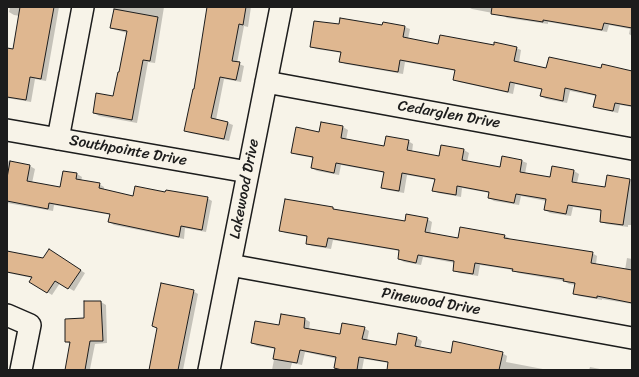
<!DOCTYPE html>
<html>
<head>
<meta charset="utf-8">
<style>
	body { margin:0 }
	#map { position:relative; width:639px; height:377px; overflow:hidden; background:#f7f3e8; font-family:Sriracha,sans-serif }
	canvas { display:block }
	.frame { position:absolute; inset:0; border:8px solid #1c1c1c; pointer-events:none }
</style>
</head>
<body>
<div id="map">
<canvas width="639" height="377"></canvas>
<div class="frame"></div>
</div>
<script>
const c = document.querySelector('canvas').getContext('2d');
c.lineJoin = 'round';
function fillPath(path, color) {
  c.fillStyle = color;
  c.fill(path, 'evenodd');
}
function shape(rows) {
  const path = new Path2D();
  for (const r of rows) {
    path.moveTo(r[0], r[1]);
    for (let i = 2; i < r.length; i += 2) path.lineTo(r[i], r[i + 1]);
  }
  return path;
}
function strokePath(path, color, width, dash) {
  c.strokeStyle = color;
  c.lineWidth = width;
  c.lineCap = dash ? 'butt' : 'round';
  c.setLineDash(dash || []);
  c.stroke(path);
}
function label(font, color, halo, rows, align = 'center') {
  c.font = font + ' Sriracha,sans-serif';
  c.lineWidth = 3;
  c.setLineDash([]);
  c.textBaseline = 'middle';
  c.strokeStyle = halo;
  c.fillStyle = color;
  for (const [text, x, y, turn = 0] of rows) {
    c.save();
    c.translate(x, y);
    c.rotate((+turn || 0) * Math.PI / 180);
    c.textAlign = isNaN(turn) ? turn : align;
    if (halo) c.strokeText(text, 0, 0);
    c.fillText(text, 0, 0);
    c.restore();
  }
}
fillPath(shape([
	[10,7,59,7,46,81,35,79,31,102,7,98,7,49,14,50,20,16,14,15,9,12],
	[115,7,164,7,155,63,148,62,137,123,99,116,94,113,114,98,120,73,127,33,116,30,111,28],
	[209,7,251,7,248,27,244,26,237,63,244,66,241,82,224,79,216,120,228,123,233,125,229,141,190,133,185,131,194,90],
	[468,7,626,7,632,8,632,36,629,34,630,29,609,25,607,32,548,22,548,24,507,18,503,15,472,9],
	[340,26,405,27,410,29,408,39,439,45,516,48,521,50,519,63,547,69,602,69,632,72,632,107,620,105,618,113,599,109,594,106,596,96,570,91,567,103,546,99,541,96,543,90,515,84,513,94,459,82,454,79,456,71,405,62,403,74,345,64,340,61,342,53,316,49,311,46],
	[322,123,343,127,348,130,346,140,385,148,408,141,413,144,412,152,440,158,442,146,464,150,469,153,467,162,501,168,522,161,527,163,525,174,551,179,552,167,574,171,579,174,577,183,606,188,630,180,632,181,632,225,628,225,628,227,606,224,601,221,602,211,573,207,571,216,550,213,545,210,546,201,521,196,519,205,494,201,489,198,490,193,462,188,461,197,438,193,433,190,435,180,407,175,404,193,387,190,382,187,385,173,341,165,339,175,317,171,312,168,314,158,297,155,292,152,320,133],
	[7,161,30,166,35,169,32,183,60,188,63,172,77,174,82,177,81,181,99,184,104,187,104,190,134,197,166,193,207,198,212,201,206,232,185,228,184,239,114,225,109,222,111,215,54,205,53,211,7,203],
	[333,208,336,210,405,222,427,219,432,222,430,234,459,239,505,236,509,238,509,240,592,253,597,256,596,264,625,270,627,258,632,259,632,304,602,299,602,300,579,296,575,294,576,285,569,284,564,281,518,273,513,270,480,265,478,276,459,273,454,270,455,263,423,257,421,265,404,262,399,259,400,251,333,240,331,249,312,246,307,243,308,237,285,233,280,230],
	[7,252,44,259,54,254,85,273,74,291,60,283,52,295,30,281,32,278,8,273,7,278],
	[193,291,198,294,183,370,150,370,158,329,153,326],
	[101,302,106,305,107,343,95,344,90,369,94,370,66,370,71,344,66,342],
	[282,315,305,319,310,322,309,330,341,336,364,328,369,331,367,341,397,346,417,338,422,341,420,348,451,354,502,353,507,356,506,362,548,370,388,370,389,363,364,359,362,370,339,370,335,368,337,359,305,352,302,365,292,363,290,370,272,370,276,349,257,346,252,343,280,326],
	[590,367,605,370,589,370]
]), '#0003');
const building = shape([
	[20,7,54,7,41,79,30,77,26,100,7,97,7,48,13,49,20,7],
	[207,7,246,7,243,25,239,24,232,61,240,62,236,80,220,77,211,118,228,122,224,139,184,131,193,89,194,89,207,7],
	[492,7,632,7,632,28,604,23,602,30,543,20,543,22,491,14,492,7],
	[114,9,158,17,150,61,143,60,132,120,93,113,96,93,113,96,118,72,119,72,127,31,110,28,114,9],
	[340,18,382,25,383,22,405,26,403,37,438,44,440,35,494,45,494,42,517,47,514,61,546,68,549,57,601,68,602,64,632,71,632,106,615,103,613,111,593,107,596,95,565,88,563,101,540,96,542,89,510,82,508,92,453,80,455,70,400,60,398,72,339,62,341,52,310,47,314,21,339,24,340,18],
	[321,122,343,126,341,138,384,146,386,136,409,140,407,150,439,156,441,145,464,149,462,160,500,167,502,156,522,160,520,172,550,177,552,166,574,170,572,182,605,187,607,175,630,179,623,225,600,222,601,210,568,205,566,214,544,210,546,199,516,194,514,203,488,198,489,192,457,186,456,195,432,191,435,179,402,173,399,191,381,188,384,172,336,163,334,173,311,168,313,157,291,153,296,127,319,132,321,122],
	[10,161,30,165,27,181,60,187,63,171,77,173,76,179,100,183,99,188,133,196,135,186,165,192,166,190,208,197,202,230,181,226,179,237,108,222,110,214,49,203,48,209,7,201,7,178,10,161],
	[285,199,333,207,333,209,405,221,406,214,428,218,425,232,458,238,460,227,505,235,504,238,593,252,591,263,632,270,632,303,597,296,597,298,573,294,575,283,563,281,564,279,512,271,513,269,475,263,473,274,453,271,454,261,418,255,416,263,398,259,399,250,328,238,326,247,306,244,307,236,279,231,285,199],
	[49,249,81,270,68,289,55,281,47,293,29,282,32,277,7,272,7,251,43,258,49,249],
	[161,283,194,290,178,370,149,370,157,328,152,326,161,283],
	[84,301,101,301,103,341,90,341,85,370,65,370,70,342,65,342,65,319,84,318,84,301],
	[281,314,305,318,304,328,340,334,342,323,365,327,362,339,396,345,398,333,417,337,415,346,451,353,453,341,503,352,499,370,387,370,388,362,359,357,357,370,342,370,334,368,336,357,300,350,297,363,273,359,275,348,251,343,255,321,279,325,281,314]
]);
fillPath(building, '#dfb790');
strokePath(building, '#1c1c1c', 1);
const minor = shape([
	[266,82,632,149],
	[7,130,248,172],
	[58,139,83,7],
	[230,265,632,338],
	[7,315,30,325,21,370],
	[209,370,281,7]
]);
strokePath(minor, '#1c1c1c', 24);
strokePath(minor, '#f7f3e8', 21);
label('15px', '#1c1c1c', '#f7f3e8', [
	["Cedarglen Drive",449,115,10],
	["Southpointe Drive",128,151,10],
	["Lakewood Drive",245,189,-79],
	["Pinewood Drive",431,302,10]
]);
</script>
</body>
</html>
